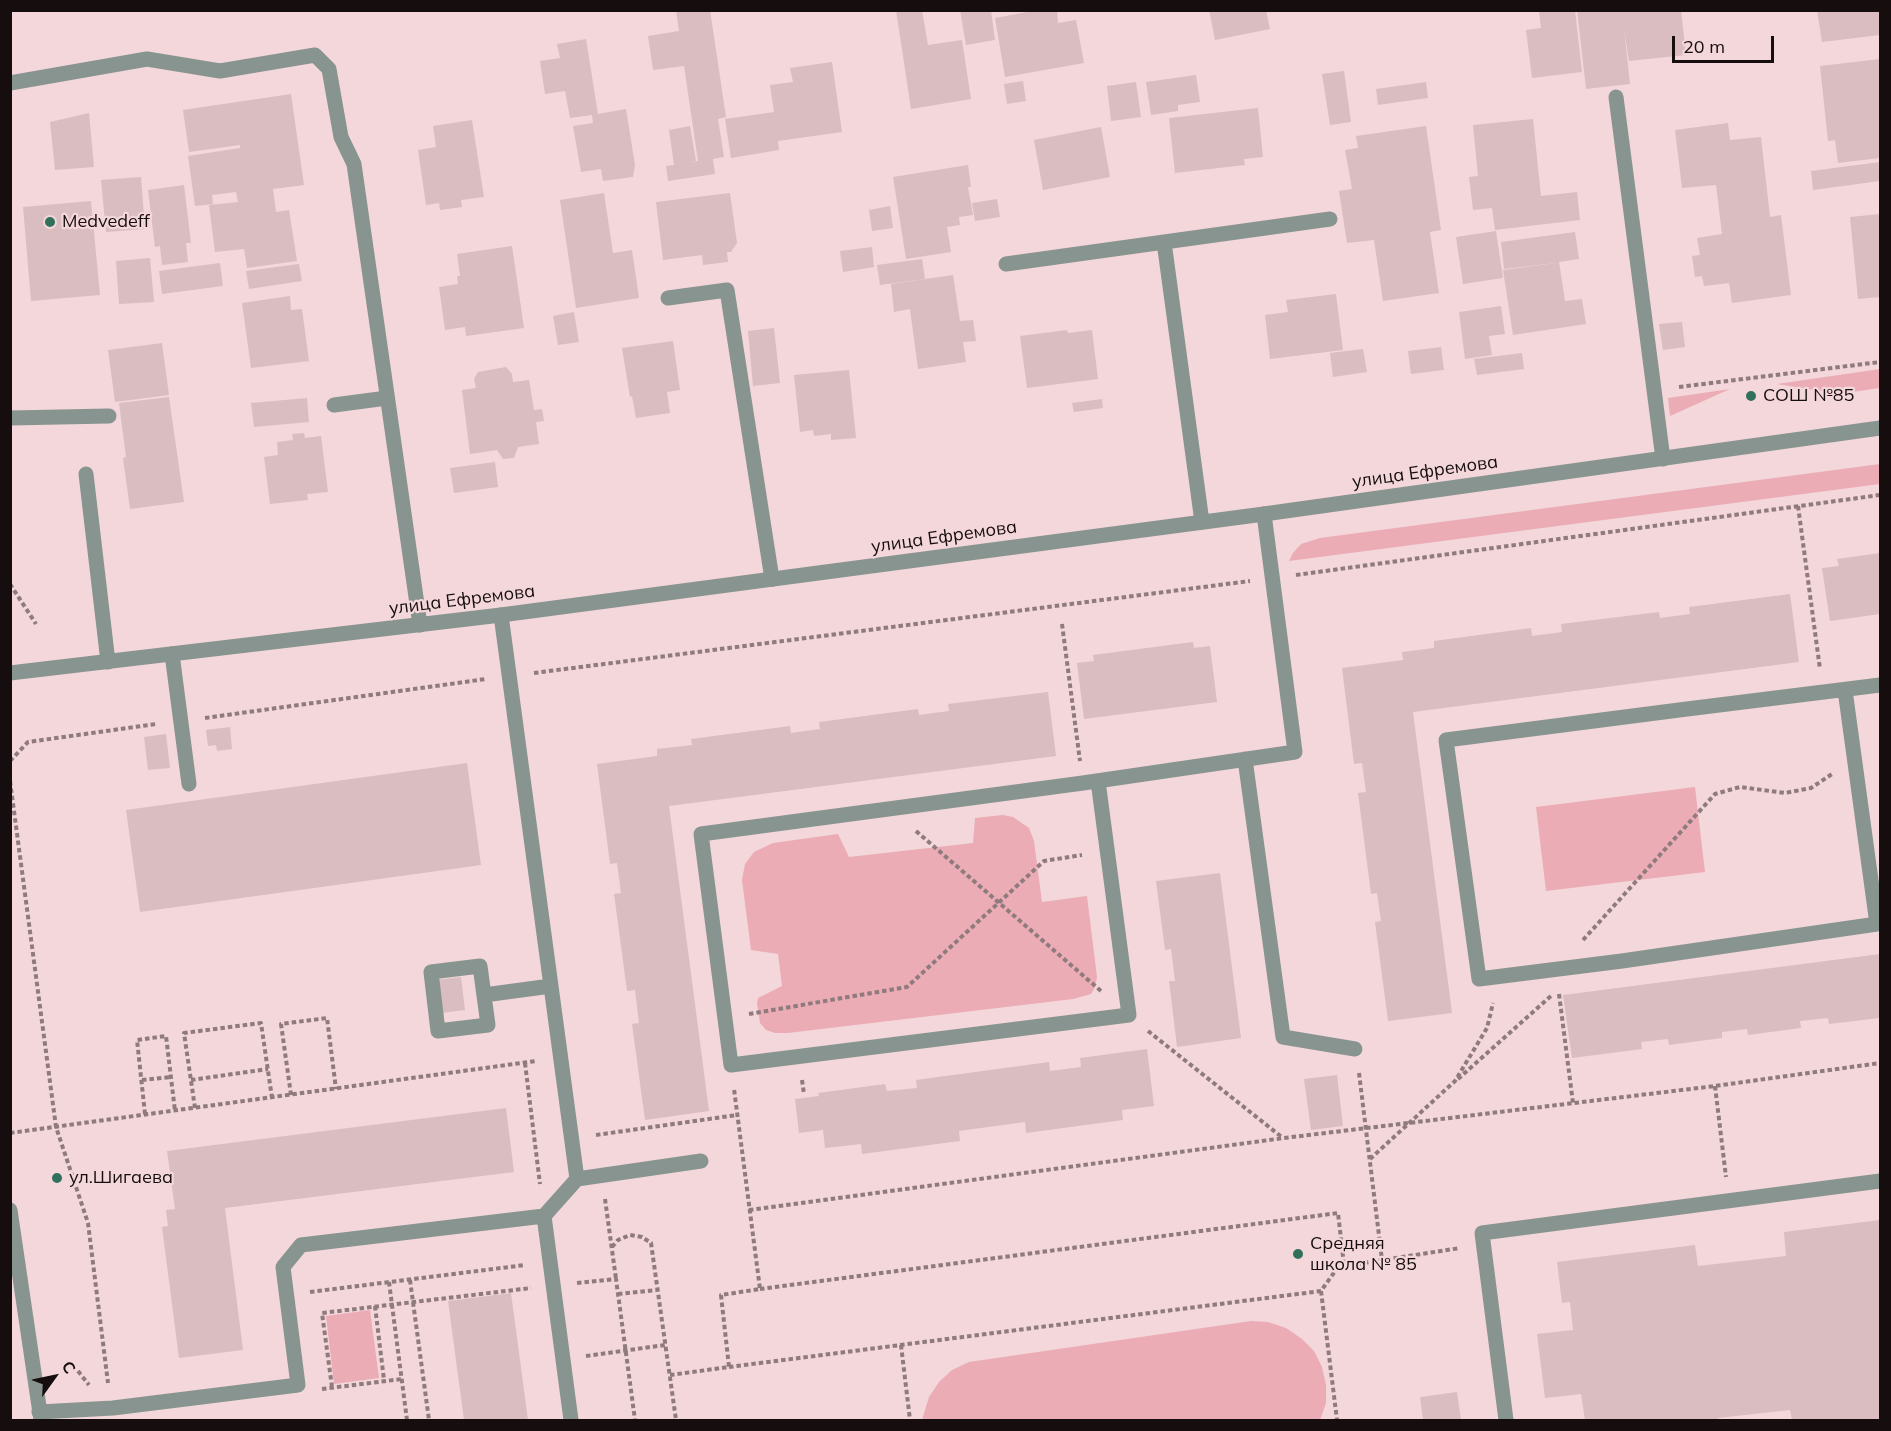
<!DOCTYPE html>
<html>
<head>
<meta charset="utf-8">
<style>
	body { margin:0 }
	#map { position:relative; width:1891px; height:1431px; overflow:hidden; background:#f3d7da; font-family:Mulish,sans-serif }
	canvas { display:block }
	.frame { position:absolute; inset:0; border:12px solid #160d0e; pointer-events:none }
	.north { position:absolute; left:24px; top:1347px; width:60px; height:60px; -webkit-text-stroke:4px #f3d7da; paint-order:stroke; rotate:57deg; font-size:16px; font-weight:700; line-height:24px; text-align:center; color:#160d0e }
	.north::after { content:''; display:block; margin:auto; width:21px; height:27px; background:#160d0e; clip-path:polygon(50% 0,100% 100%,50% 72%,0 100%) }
	.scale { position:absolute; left:1672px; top:36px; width:102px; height:27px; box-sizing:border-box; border:3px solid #160d0e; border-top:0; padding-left:8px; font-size:18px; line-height:21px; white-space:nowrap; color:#160d0e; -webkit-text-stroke:4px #f3d7da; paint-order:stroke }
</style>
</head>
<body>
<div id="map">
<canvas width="1891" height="1431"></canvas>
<div class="frame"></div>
<div class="north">С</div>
<div class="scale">20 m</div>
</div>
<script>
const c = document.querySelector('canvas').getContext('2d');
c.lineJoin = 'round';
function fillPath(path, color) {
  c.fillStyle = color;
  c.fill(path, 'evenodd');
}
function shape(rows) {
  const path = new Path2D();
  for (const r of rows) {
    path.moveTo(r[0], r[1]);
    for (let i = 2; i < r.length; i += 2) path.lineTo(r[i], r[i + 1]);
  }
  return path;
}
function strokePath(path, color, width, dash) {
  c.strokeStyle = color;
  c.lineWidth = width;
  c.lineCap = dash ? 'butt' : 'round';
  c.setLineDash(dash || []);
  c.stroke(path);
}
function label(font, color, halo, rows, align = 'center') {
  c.font = font + ' Mulish,sans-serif';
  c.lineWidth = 4.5;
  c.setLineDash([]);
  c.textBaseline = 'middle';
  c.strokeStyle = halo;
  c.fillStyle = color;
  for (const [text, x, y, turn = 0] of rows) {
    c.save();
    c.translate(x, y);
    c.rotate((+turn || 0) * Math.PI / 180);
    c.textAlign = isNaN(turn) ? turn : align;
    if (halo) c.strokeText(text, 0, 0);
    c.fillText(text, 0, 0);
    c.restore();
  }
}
fillPath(shape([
	[1880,369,1880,388,1839,394,1777,384],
	[1730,389,1670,416,1668,398],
	[1880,464,1880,484,1289,561,1293,553,1301,544,1320,538],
	[1695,787,1705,872,1546,891,1536,807],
	[1003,815,1013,817,1029,828,1034,841,1042,902,1087,896,1097,977,1095,987,1091,994,1073,999,788,1033,775,1033,766,1030,760,1023,757,1003,758,998,782,986,778,954,751,950,742,880,745,864,754,852,773,843,838,834,849,857,973,843,975,818],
	[370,1310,379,1378,334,1384,326,1316],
	[1251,1321,1268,1322,1286,1328,1302,1339,1314,1351,1322,1367,1326,1385,1326,1403,1320,1420,922,1420,929,1397,939,1382,952,1370,969,1362]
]), '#ebacb6');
fillPath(shape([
	[676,10,710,10,726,117,718,119,724,157,713,159,715,174,668,181,666,166,674,165,669,130,690,126,696,161,688,163,698,161,684,66,653,70,648,36,679,31],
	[896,10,922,10,928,45,962,40,971,99,911,109],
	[960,10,991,10,995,40,966,45],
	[1038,10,1057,10,1058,23,1076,20,1084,63,1005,77,995,18],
	[1209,10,1266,10,1270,29,1215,40],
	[1544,10,1575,10,1582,72,1532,78,1526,30,1541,28,1539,11],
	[1577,10,1681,10,1686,55,1629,61,1624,28,1630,84,1586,89],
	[1817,10,1880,10,1880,35,1822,42],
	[586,39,598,114,626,109,635,165,633,177,603,181,601,169,581,172,573,126,593,123,592,115,570,118,565,91,545,94,540,61,560,58,557,44],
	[1880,59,1880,158,1838,163,1835,140,1828,141,1820,66],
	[832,62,842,132,778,141,779,150,731,158,725,119,774,112,770,85,793,82,790,68],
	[1344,71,1351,122,1330,125,1322,74],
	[1196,75,1200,102,1178,105,1178,111,1151,115,1146,82],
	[1023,81,1026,101,1007,104,1004,84],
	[1136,82,1141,117,1111,121,1107,86],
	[1426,82,1428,98,1378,105,1376,89],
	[291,94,304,185,273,189,276,212,289,210,297,261,247,268,244,249,215,252,209,205,238,202,236,192,212,195,213,204,195,206,188,156,240,148,240,145,189,152,183,110],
	[1258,108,1263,157,1244,159,1245,165,1175,173,1169,118],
	[89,113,94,167,55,170,50,122],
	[1533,119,1541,196,1577,192,1580,220,1495,230,1492,208,1473,210,1469,177,1478,176,1473,125],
	[472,120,484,197,461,200,462,207,440,210,439,203,426,205,418,150,436,147,433,126],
	[1728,123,1730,140,1761,137,1770,217,1781,215,1791,295,1732,303,1729,283,1704,286,1702,276,1695,277,1692,256,1700,255,1697,238,1722,234,1716,185,1682,188,1675,130],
	[1426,126,1441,230,1430,232,1439,293,1383,301,1374,240,1347,243,1339,191,1352,189,1345,150,1358,148,1356,136],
	[1101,127,1110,177,1043,190,1034,140],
	[1880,162,1880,181,1813,190,1811,171],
	[968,165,971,187,968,187,973,215,959,217,960,225,947,227,951,252,906,259,893,177],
	[141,177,145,229,106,232,101,180],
	[184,185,191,243,186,243,188,262,162,265,160,246,155,247,148,190],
	[604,193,613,253,632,250,639,298,576,308,560,200],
	[730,193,737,243,731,252,727,252,728,262,703,265,702,255,663,260,656,202],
	[997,199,1000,217,975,221,972,203],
	[91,201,100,295,31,301,23,207],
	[890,206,893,228,872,231,869,210],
	[1880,214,1880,297,1858,299,1850,217],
	[1496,231,1503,278,1463,284,1456,237],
	[1575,232,1579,259,1559,262,1565,301,1582,299,1586,324,1513,335,1503,270,1556,263,1504,269,1501,242],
	[512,246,524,328,466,336,465,327,445,330,439,287,458,284,457,276,460,276,457,254],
	[872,247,874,267,843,272,840,251],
	[150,258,154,302,119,304,116,261],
	[922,259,925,279,880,285,877,265],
	[220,263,223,286,162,294,159,271],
	[299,264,302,281,249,289,246,271],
	[953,275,960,321,973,320,976,341,963,342,966,362,918,369,910,309,894,312,891,284],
	[1336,294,1343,350,1270,359,1265,315,1288,312,1286,300],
	[290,296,291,310,302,309,309,361,251,368,242,303],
	[1501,306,1505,334,1489,336,1492,355,1465,359,1459,312],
	[574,312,579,342,558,345,553,316],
	[1682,322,1685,347,1663,350,1659,324],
	[774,328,780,383,753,386,748,331],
	[1067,330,1068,333,1092,330,1098,379,1027,388,1020,336],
	[673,341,680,390,667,392,670,413,636,418,632,396,630,397,622,348],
	[162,343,169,395,115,402,108,350],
	[1441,347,1444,370,1411,374,1408,351],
	[1363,349,1367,372,1333,377,1330,353],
	[1522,353,1524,369,1477,375,1474,359],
	[506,367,512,374,513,382,529,380,534,410,542,409,544,421,536,422,539,444,518,447,514,458,503,459,497,450,470,454,462,390,476,388,474,379,478,372],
	[849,370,856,438,831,440,831,434,814,436,813,430,800,432,794,375],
	[169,397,184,502,130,509,123,458,126,457,119,403],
	[307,398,309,422,254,427,251,403],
	[1102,399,1103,408,1074,412,1072,403],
	[304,433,305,438,321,436,328,492,307,494,308,500,270,504,264,457,278,455,277,442,293,440,292,434],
	[495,462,498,487,454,493,450,468],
	[1880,553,1880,614,1830,621,1822,568,1839,566,1837,559],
	[1790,594,1799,662,1413,712,1452,1013,1388,1021,1375,922,1381,921,1377,893,1371,894,1358,793,1366,792,1362,763,1354,764,1342,668,1403,660,1402,652,1434,648,1434,641,1531,628,1532,636,1562,632,1561,624,1659,612,1660,618,1690,614,1689,607],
	[1193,642,1194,648,1210,646,1217,702,1084,719,1077,663,1094,661,1093,655],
	[1048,692,1056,756,669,806,709,1111,645,1120,632,1024,639,1023,635,990,627,991,614,894,621,893,617,863,610,864,597,764,657,756,657,749,692,745,691,739,790,726,791,733,820,729,819,722,918,709,919,715,949,711,948,704],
	[230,727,232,749,217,751,216,745,208,746,206,730],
	[166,734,170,768,148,770,144,737],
	[467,763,481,865,140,912,126,810],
	[1220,873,1241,1038,1177,1047,1169,981,1175,981,1171,949,1165,950,1156,881],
	[1880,954,1880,1018,1829,1024,1828,1018,1800,1021,1801,1028,1748,1035,1747,1029,1722,1032,1722,1038,1669,1045,1668,1039,1641,1042,1642,1049,1572,1058,1563,995],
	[461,977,465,1010,441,1013,436,980],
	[1147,1049,1154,1106,1122,1110,1123,1120,1026,1133,1025,1122,959,1131,960,1141,862,1154,861,1144,825,1148,823,1130,799,1133,795,1099,819,1096,818,1093,885,1084,887,1091,917,1088,916,1080,1049,1062,1050,1071,1081,1067,1080,1058],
	[1337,1075,1343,1126,1311,1130,1304,1079],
	[506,1108,514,1172,225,1208,243,1350,179,1358,162,1227,168,1226,166,1210,175,1209,167,1151],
	[1880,1220,1880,1419,1865,1420,1792,1420,1790,1410,1718,1418,1719,1420,1585,1420,1581,1394,1545,1398,1537,1334,1573,1330,1570,1302,1562,1303,1557,1262,1695,1245,1698,1266,1786,1256,1784,1232],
	[511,1293,528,1420,464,1420,448,1301],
	[1457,1392,1461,1420,1423,1420,1420,1397]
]), '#d9bdc1');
strokePath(shape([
	[1679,387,1880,362],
	[1798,506,1820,669],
	[1296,575,1880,495],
	[10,584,36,624],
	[1062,624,1080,761],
	[534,673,1250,581],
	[205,718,486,679],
	[10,761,28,742,156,724],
	[10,781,56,1127,88,1223,108,1383],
	[916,831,1101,991],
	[1583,940,1715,794,1740,787,1785,793,1811,788,1832,774],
	[1559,994,1573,1103],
	[749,1014,907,987,1044,861,1082,855],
	[1148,1031,1283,1138],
	[525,1063,540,1184],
	[1359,1073,1382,1260],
	[1458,1079,1551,996],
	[142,1080,171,1077],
	[191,1080,268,1069],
	[802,1080,804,1094],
	[1715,1086,1726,1177],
	[291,1095,281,1024,327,1018,336,1089],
	[195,1108,184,1033,261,1023,272,1098],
	[145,1114,137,1040,166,1036,175,1111],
	[10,1133,536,1061],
	[596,1135,737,1115],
	[1370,1159,1455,1081,1487,1028,1493,1003],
	[605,1199,616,1279],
	[749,1210,1284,1138,1715,1086,1880,1063],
	[612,1247,618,1240,630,1235,642,1237,651,1243,676,1420],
	[410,1280,429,1420],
	[389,1282,407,1420],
	[577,1283,616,1279,635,1420],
	[760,1289,1338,1213,1344,1265],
	[1321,1291,1337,1420],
	[310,1292,525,1265],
	[618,1294,657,1290],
	[375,1306,384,1380],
	[901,1345,910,1420],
	[586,1356,665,1345],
	[729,1367,1321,1291,1338,1267,1460,1248],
	[78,1371,89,1385],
	[670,1375,729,1367,721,1295,760,1289,734,1089],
	[332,1387,322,1313,531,1288],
	[322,1389,402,1379]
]), '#8f7b7d', 4, [4.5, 3]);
strokePath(shape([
	[10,83,147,59,220,71,315,55,329,69,341,137,354,164,420,625],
	[1616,97,1663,459],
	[1164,242,1202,522],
	[1006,264,1330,219],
	[668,298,727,290,772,579],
	[334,405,387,398],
	[10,418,109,416],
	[86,474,108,662],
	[501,615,577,1179,544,1216,571,1420],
	[172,654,189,784],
	[1845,690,1877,924,1622,961,1479,979,1446,740,1687,709,1880,685],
	[1245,759,1283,1037,1355,1049],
	[1098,781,1129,1015,731,1065,701,834,1083,783,1295,752,1264,514],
	[480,966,488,1025,438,1031,431,972,480,966],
	[484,995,551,986],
	[577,1179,701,1161],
	[39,1412,113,1408,298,1385,283,1267,301,1245,544,1216],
	[1506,1420,1482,1233,1880,1181]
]), '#88948f', 15);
strokePath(shape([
	[10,673,501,615,1264,514,1880,428],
	[10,1210,41,1420]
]), '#88948f', 15);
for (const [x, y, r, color] of [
	[50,222,6,"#31705d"],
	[1751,396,6,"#31705d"],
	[57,1178,6,"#31705d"],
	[1298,1254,6,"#31705d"]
]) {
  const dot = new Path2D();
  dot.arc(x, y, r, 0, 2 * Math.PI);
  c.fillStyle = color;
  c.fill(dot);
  strokePath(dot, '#f3d7da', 2);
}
label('18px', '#160d0e', '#f3d7da', [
	["Medvedeff",62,222],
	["СОШ №85",1763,396],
	["ул.Шигаева",69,1178],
	["Средняя",1310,1244],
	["школа № 85",1310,1265]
], 'left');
label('18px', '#160d0e', '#f3d7da', [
	["улица Ефремова",1425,472,-8],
	["улица Ефремова",944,537,-8],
	["улица Ефремова",462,600,-7]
]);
</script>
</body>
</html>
